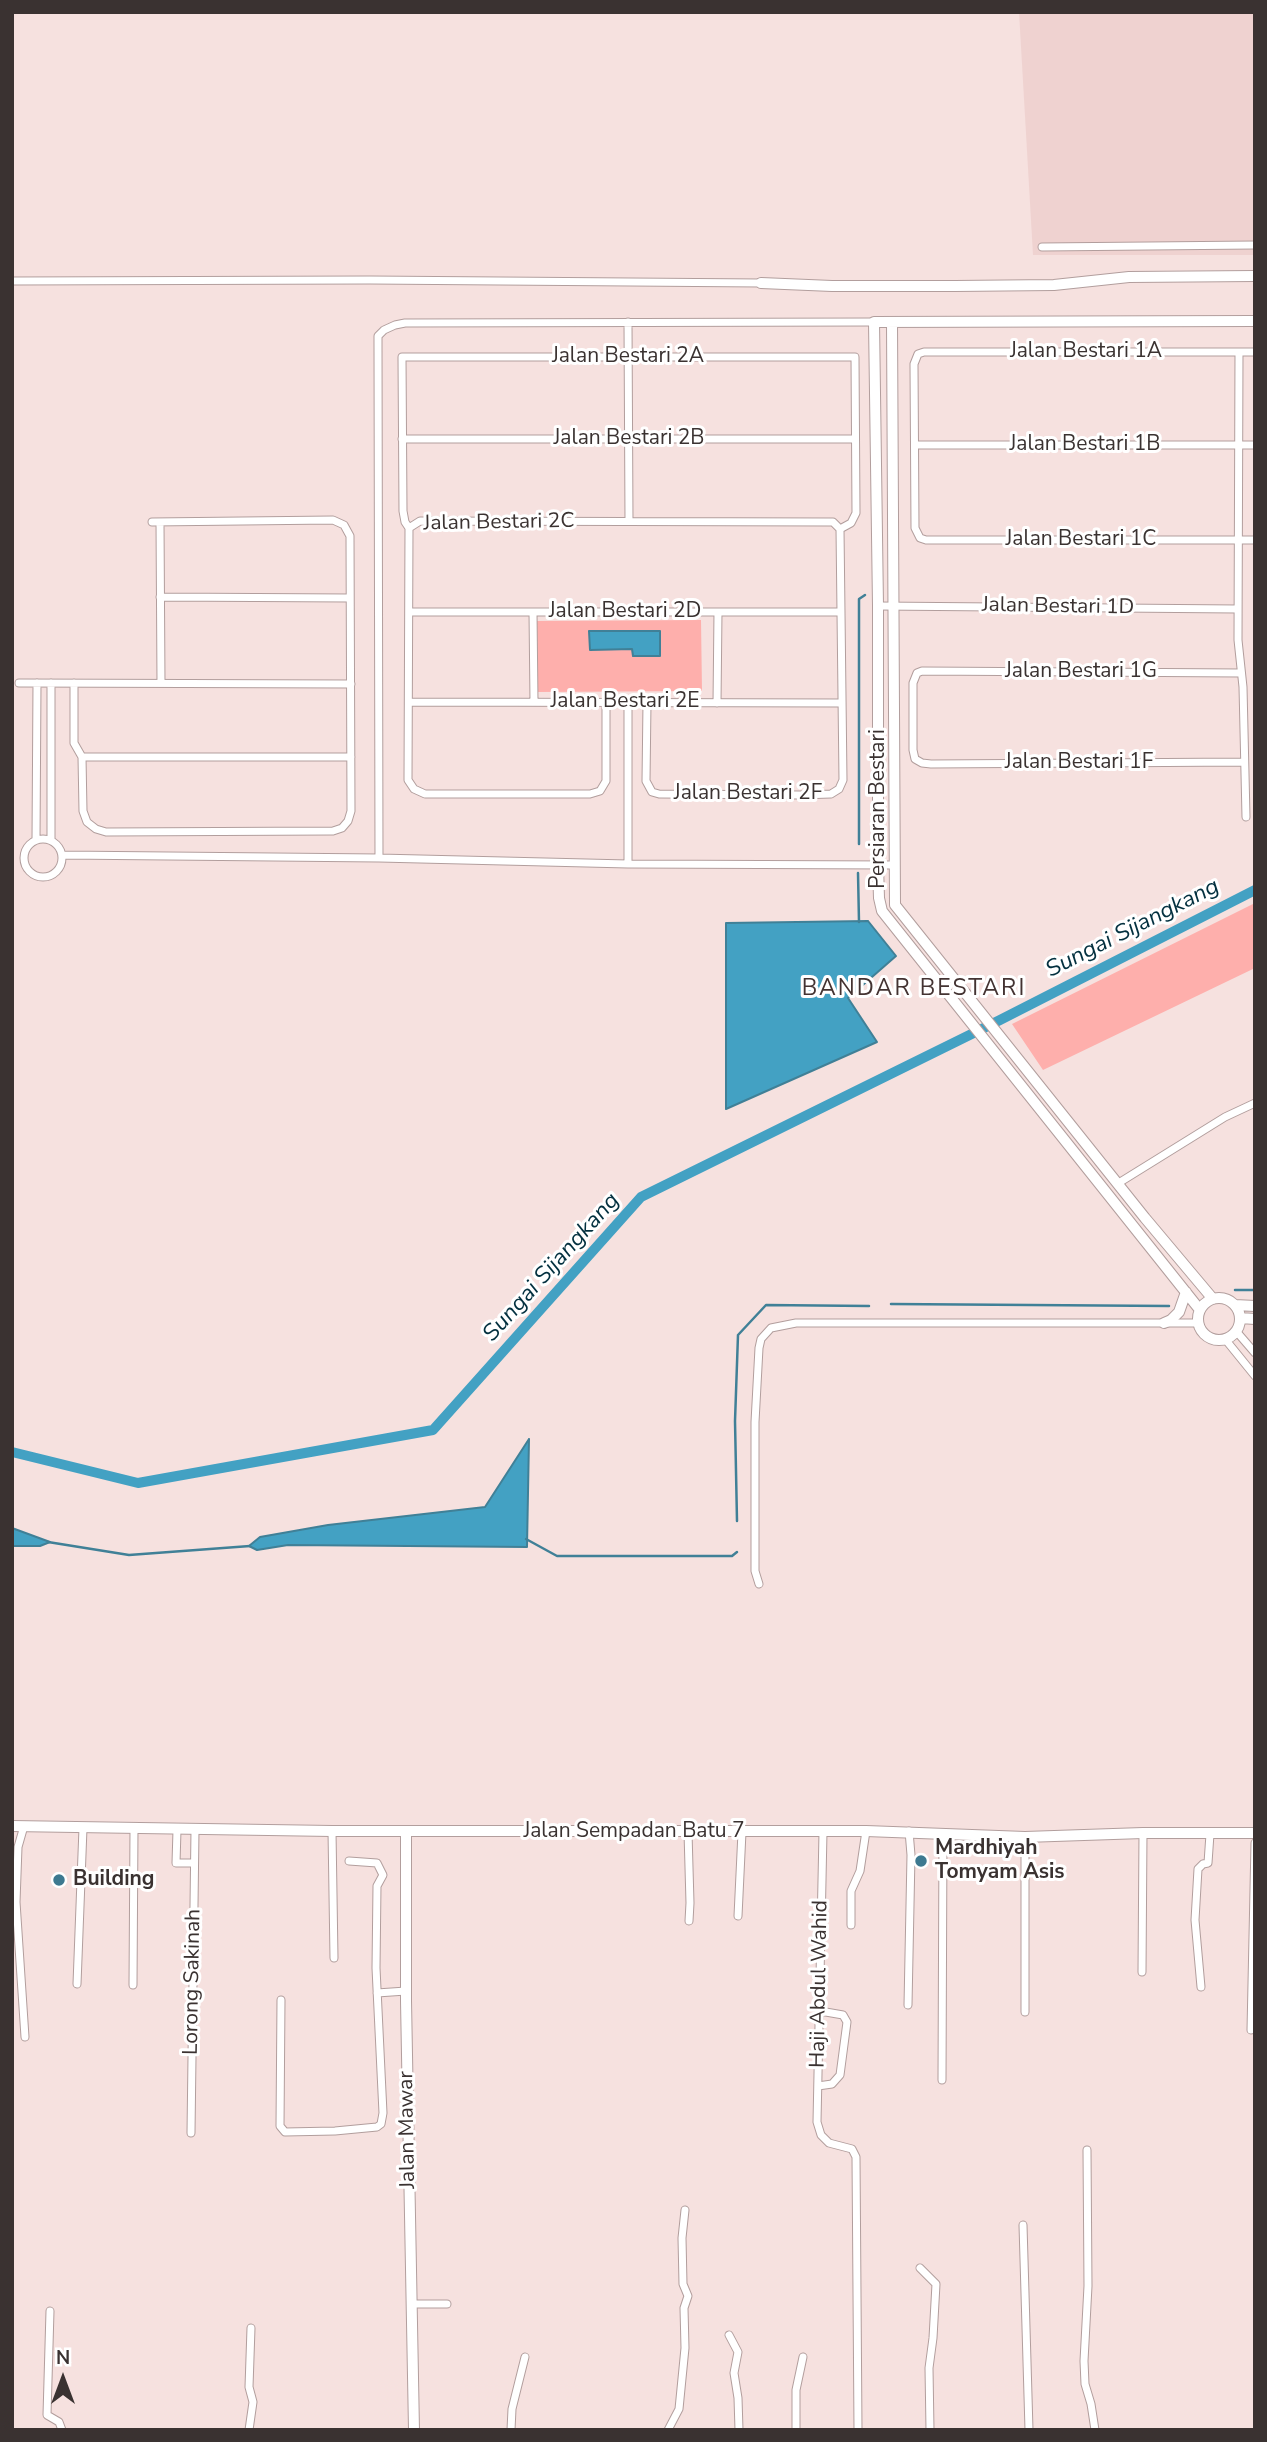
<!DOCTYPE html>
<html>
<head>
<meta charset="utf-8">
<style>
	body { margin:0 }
	#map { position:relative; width:1267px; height:2442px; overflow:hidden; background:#f6e1df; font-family:"Nunito Sans",sans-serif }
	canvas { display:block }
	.frame { position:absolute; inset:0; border:14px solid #3a3231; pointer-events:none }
	.north { position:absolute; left:28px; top:2344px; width:70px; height:70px; -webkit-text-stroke:5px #fff; paint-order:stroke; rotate:0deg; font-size:19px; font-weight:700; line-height:28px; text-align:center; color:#3a3231 }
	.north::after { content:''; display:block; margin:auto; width:24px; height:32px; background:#3a3231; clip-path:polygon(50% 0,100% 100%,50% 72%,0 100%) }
</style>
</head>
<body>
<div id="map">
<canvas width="1267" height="2442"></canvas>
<div class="frame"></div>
<div class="north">N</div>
</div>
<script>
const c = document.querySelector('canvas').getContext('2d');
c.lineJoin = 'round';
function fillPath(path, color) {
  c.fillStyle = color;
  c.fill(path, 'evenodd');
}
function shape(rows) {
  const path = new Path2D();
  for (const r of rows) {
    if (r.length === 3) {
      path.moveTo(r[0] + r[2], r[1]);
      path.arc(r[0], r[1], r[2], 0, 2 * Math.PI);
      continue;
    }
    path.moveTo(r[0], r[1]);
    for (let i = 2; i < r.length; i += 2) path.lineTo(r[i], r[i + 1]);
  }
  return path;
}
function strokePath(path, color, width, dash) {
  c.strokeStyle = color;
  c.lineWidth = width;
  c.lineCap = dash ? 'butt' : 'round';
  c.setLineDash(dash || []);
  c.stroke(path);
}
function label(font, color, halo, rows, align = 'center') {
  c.font = font + ' "Nunito Sans",sans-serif';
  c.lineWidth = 6;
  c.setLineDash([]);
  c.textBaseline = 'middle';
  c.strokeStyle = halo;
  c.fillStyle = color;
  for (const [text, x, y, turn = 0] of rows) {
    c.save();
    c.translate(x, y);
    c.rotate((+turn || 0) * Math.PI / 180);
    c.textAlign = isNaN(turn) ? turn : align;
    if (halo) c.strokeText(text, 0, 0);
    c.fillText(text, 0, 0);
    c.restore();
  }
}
fillPath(shape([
	[1019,12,1255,12,1255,255,1033,255]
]), '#efd2d0');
fillPath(shape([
	[701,620,702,691,538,692,537,621],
	[1255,903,1255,968,1043,1070,1012,1024]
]), '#feafac');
const water = shape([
	[589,631,660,631,660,656,633,656,632,649,590,650,589,631],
	[868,921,896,956,848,998,877,1042,726,1109,726,923,868,921],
	[529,1439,527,1547,288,1545,257,1550,249,1546,260,1537,328,1525,485,1507,529,1439],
	[12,1528,50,1542,40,1546,12,1546,12,1528]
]);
fillPath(water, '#43a1c3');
strokePath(water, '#408097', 2);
strokePath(shape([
	[859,844,859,599,865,595],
	[858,873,859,922],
	[1235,1290,1255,1290],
	[891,1304,1169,1306],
	[737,1521,735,1421,738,1335,766,1305,869,1306],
	[526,1539,557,1556,732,1556,737,1552],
	[48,1542,129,1555,250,1546]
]), '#408097', 2.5);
strokePath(shape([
	[12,1452,138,1483,433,1430,641,1197,1000,1020,1255,890]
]), '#43a1c3', 10);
const street = shape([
	[1042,247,1255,245],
	[12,281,370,280,761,283],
	[628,322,629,521],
	[1239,352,1238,640,1243,687,1246,817],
	[1255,352,924,352,918,354,914,364,915,528,920,538,926,540,1255,540],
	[402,439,855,439],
	[915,445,1255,445],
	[160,522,161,683],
	[409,528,420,521,833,522,840,529],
	[160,597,350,598],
	[878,606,1237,609],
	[409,612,840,612],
	[533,612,534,702],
	[1241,673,922,671,917,673,913,683,913,750,915,759,922,763,931,764,1243,762],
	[19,683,351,684],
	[51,683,51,840],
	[74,683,74,743,82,757,351,757],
	[409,702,842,703],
	[606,702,606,781,600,791,590,794,425,794,414,789,408,780,409,528,405,522,403,511,402,357,855,357,856,513,851,523,840,529],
	[647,703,646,781,652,792,659,794,800,795,831,794,839,789,843,780,840,529],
	[717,703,718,612],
	[82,757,83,811,87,822,96,829,106,832,333,831,342,828,348,821,351,811,350,536,344,525,333,520,152,522],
	[43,858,19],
	[36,840,37,683],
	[63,855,379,858,628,864,894,865],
	[379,858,378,344,378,336,384,330,395,325,405,323,874,322],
	[628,864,628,703],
	[1117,1184,1225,1117,1255,1103],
	[1236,1331,1255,1353],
	[1225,1339,1255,1376],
	[759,1584,755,1571,755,1422,759,1348,761,1339,771,1328,796,1323,1198,1323],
	[24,1826,18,1847,16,1902,25,2037],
	[177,1830,176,1863,194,1863],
	[332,1831,334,1958],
	[688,1832,690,1903,689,1921],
	[823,1832,817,2122,821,2135,829,2143,852,2149,856,2157,858,2430],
	[738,1916,742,1832],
	[851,1925,851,1891,860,1871,866,1831],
	[1142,1972,1143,1833],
	[77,1984,83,1828],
	[133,1985,134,1829],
	[1201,1987,1195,1920,1198,1869,1203,1864,1208,1863,1210,1834],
	[377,1993,406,1991],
	[281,2000,280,2126,285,2132,335,2131,377,2127,381,2124,383,2113,376,1968,377,1886,383,1875,377,1863,349,1861],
	[908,2005,911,1855,909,1831],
	[1025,2012,1025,1837],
	[1251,2030,1255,1843],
	[942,2080,943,1833],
	[818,2086,832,2084,840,2075,847,2022,843,2015,820,2011],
	[191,2133,195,1830],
	[1087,2150,1088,2286,1084,2361,1085,2384,1091,2404,1095,2430],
	[1023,2225,1029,2430],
	[920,2268,936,2284,933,2338,929,2368,930,2430],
	[411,2304,447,2304],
	[50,2311,47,2415,59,2422,62,2430],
	[729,2335,738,2352,734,2373,738,2398,739,2430],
	[249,2430,253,2402,249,2387,251,2328],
	[511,2430,512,2409,525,2357],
	[668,2430,679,2409,685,2348,684,2308,688,2296,683,2284,682,2238,685,2210],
	[796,2430,796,2390,803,2357]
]);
const secondary = shape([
	[761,283,832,286,955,286,1054,285,1129,277,1255,276],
	[892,322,895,905,1145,1218,1213,1299],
	[1219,1319,21],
	[1235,1305,1255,1306],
	[1200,1310,882,911,879,898,878,865,878,606,874,322,1255,321],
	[1240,1318,1255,1319],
	[1164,1323,1171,1320,1179,1312,1186,1292],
	[12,1826,332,1831,866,1831,1025,1837,1143,1833,1255,1833],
	[406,1831,406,2001,414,2430]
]);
strokePath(street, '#b29e9d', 9);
strokePath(secondary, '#b29e9d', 12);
strokePath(street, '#fff', 7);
strokePath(secondary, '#fff', 10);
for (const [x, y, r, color] of [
	[921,1861,7,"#3d7990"],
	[59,1880,7,"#3d7990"]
]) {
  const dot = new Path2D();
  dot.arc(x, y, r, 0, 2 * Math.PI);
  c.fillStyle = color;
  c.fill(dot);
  strokePath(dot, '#fff', 2.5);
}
label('21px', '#3a3231', '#fff', [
	["Jalan Bestari 1A",1086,352],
	["Jalan Bestari 2A",628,357],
	["Jalan Bestari 2B",629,439],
	["Jalan Bestari 1B",1085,445],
	["Jalan Bestari 2C",499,523,-1],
	["Jalan Bestari 1C",1081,540],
	["Jalan Bestari 1D",1058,607,1],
	["Jalan Bestari 2D",625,612],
	["Jalan Bestari 1G",1081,672],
	["Jalan Bestari 2E",625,702],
	["Jalan Bestari 1F",1079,763],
	["Jalan Bestari 2F",748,794],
	["Persiaran Bestari",879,809,-90],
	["Jalan Sempadan Batu 7",634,1832],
	["Lorong Sakinah",193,1982,-89],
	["Haji Abdul Wahid",820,1984,-89],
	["Jalan Mawar",408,2130,-91]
]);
label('bold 21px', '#3a3231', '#fff', [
	["Mardhiyah",935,1849],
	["Tomyam Asis",935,1873],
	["Building",73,1880]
], 'left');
label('italic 23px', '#03303f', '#fff', [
	["Sungai Sijangkang",1133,929,-27],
	["Sungai Sijangkang",552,1268,-48]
]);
c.letterSpacing = '2px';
label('23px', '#433332', '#fff', [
	["BANDAR BESTARI",914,989]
]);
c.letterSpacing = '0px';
</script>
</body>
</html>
